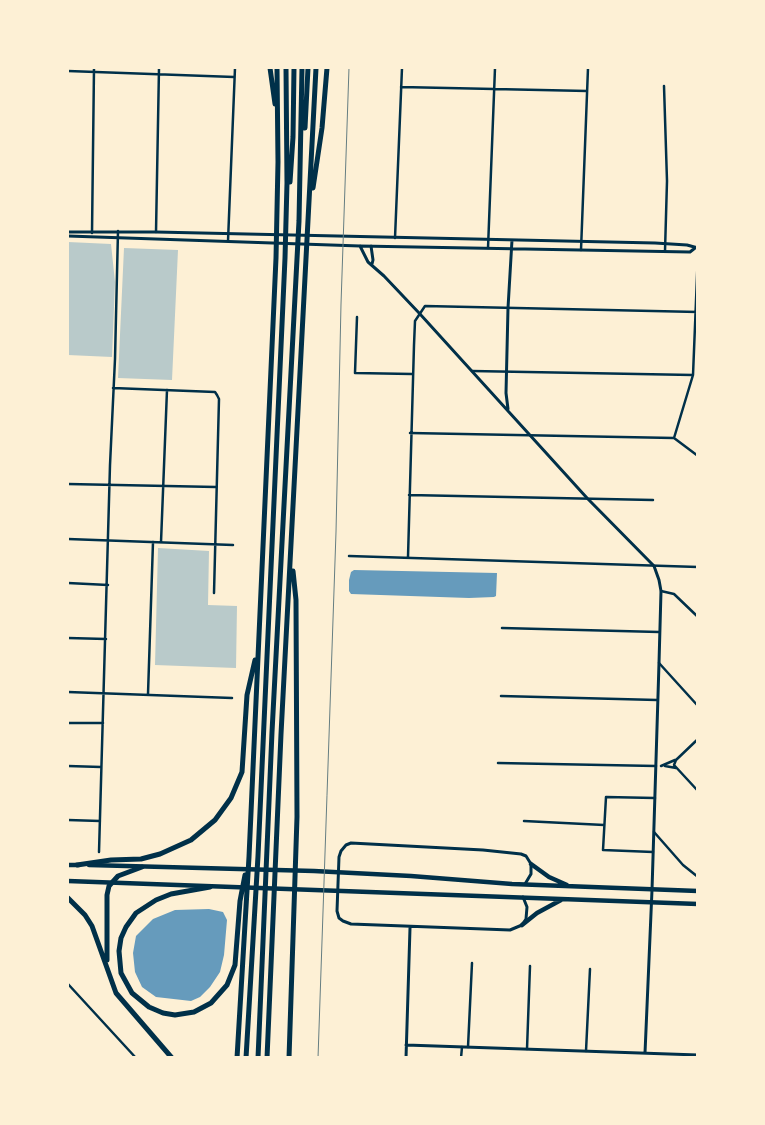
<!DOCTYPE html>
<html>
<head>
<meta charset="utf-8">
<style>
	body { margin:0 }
	#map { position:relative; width:765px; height:1125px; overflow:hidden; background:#fdf0d5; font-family:Helvetica,sans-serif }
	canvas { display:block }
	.frame { position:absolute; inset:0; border:69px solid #fdf0d5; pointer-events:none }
</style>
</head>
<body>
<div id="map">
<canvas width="765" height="1125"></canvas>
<div class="frame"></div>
</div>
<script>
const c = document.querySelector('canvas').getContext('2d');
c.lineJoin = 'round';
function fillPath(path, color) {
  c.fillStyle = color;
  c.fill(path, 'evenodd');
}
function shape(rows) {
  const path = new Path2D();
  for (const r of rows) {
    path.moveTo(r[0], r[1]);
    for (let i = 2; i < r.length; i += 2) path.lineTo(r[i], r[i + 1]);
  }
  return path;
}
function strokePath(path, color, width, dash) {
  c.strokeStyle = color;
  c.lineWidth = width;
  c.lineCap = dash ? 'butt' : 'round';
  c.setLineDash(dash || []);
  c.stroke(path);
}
fillPath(shape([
	[68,242,111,244,115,282,112,357,68,355],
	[124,248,178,250,172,380,118,378],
	[158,548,209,551,208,605,237,606,236,668,155,665]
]), '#b9caca');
fillPath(shape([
	[354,570,497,573,496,596,494,597,469,598,351,594,349,591,349,580,351,572],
	[209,909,223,912,227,920,224,955,220,972,210,987,200,997,191,1001,156,997,142,987,135,972,133,953,136,936,153,919,175,910]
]), '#669bbc');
strokePath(shape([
	[68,71,234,77],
	[664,86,667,181,665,251],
	[401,87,587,91],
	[156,232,159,68],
	[92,233,94,68],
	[395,238,402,68],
	[228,241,235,68],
	[488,248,495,68],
	[581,250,588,68],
	[357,317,355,373,412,374],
	[472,371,693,375],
	[113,388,215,392,217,395,219,399,214,593],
	[410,433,674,438,698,456],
	[674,438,693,375,698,252],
	[68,484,216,487],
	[409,495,653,500],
	[68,539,233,545],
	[161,542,167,390],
	[349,556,698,567],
	[408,557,414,345,415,321,425,306,698,312],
	[68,583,108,585],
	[661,591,674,594,698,617],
	[502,628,659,632],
	[68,638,106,639],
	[659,663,698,706],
	[68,692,232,698],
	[148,694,153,542],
	[501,696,657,700],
	[68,723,103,723],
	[698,739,676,760,674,765,698,791],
	[498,763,656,766],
	[68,766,101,767],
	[661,766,675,760],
	[665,766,676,768],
	[68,820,100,821],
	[524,821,604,825],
	[654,832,683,865,698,877],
	[99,852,110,465,115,359,118,231],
	[653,852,603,850,606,797,655,798],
	[68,984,136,1058],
	[468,1047,472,963],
	[527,1049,530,966],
	[586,1051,590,969],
	[461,1058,462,1047]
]), '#003049', 2.5);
strokePath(shape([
	[68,232,156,232,655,243,687,245,698,248],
	[68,236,360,246,690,252,695,248],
	[360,246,368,262,384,276,420,314,587,498,654,566,659,580,661,591,659,663,652,890,645,1053],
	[371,246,373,260,372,264],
	[508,409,506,393,508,308,512,240],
	[523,897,527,907,526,919,522,925,510,930,351,924,343,921,339,918,337,911,339,857,341,851,346,845,351,843,483,850,521,854,526,856,531,864,531,874,525,884],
	[406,1045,698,1055],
	[406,1058,410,928]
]), '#003049', 3);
strokePath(shape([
	[531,864,549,877,567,885],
	[68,865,79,865],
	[89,865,314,871,411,876,512,884,698,891],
	[68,881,698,904],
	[522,925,537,913,561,900]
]), '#003049', 4.5);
strokePath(shape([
	[270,68,275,104],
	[305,128,308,68],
	[290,182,293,137,294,68],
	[313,188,322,128,327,68],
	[77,865,111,860,141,859,160,854,191,840,215,820,231,798,242,772,247,695,255,660],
	[210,887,171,894,156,900,136,913,126,927,121,938,119,951,121,973,132,993,149,1007,163,1013,175,1015,194,1012,211,1003,227,985,235,965,240,901,245,875],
	[68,898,85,915,92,926,116,993,172,1058],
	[107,960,107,895,109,886,118,876,142,867],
	[237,1058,249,857,276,258,278,162,277,68],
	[246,1058,258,856,285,258,287,183,286,68],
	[258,1058,272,732,299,221,302,68],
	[267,1058,281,734,316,68],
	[289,1058,297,817,296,600,293,571]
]), '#003049', 5);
strokePath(shape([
	[318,1058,336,532,341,304,349,68]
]), '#657d81', 1);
</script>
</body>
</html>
